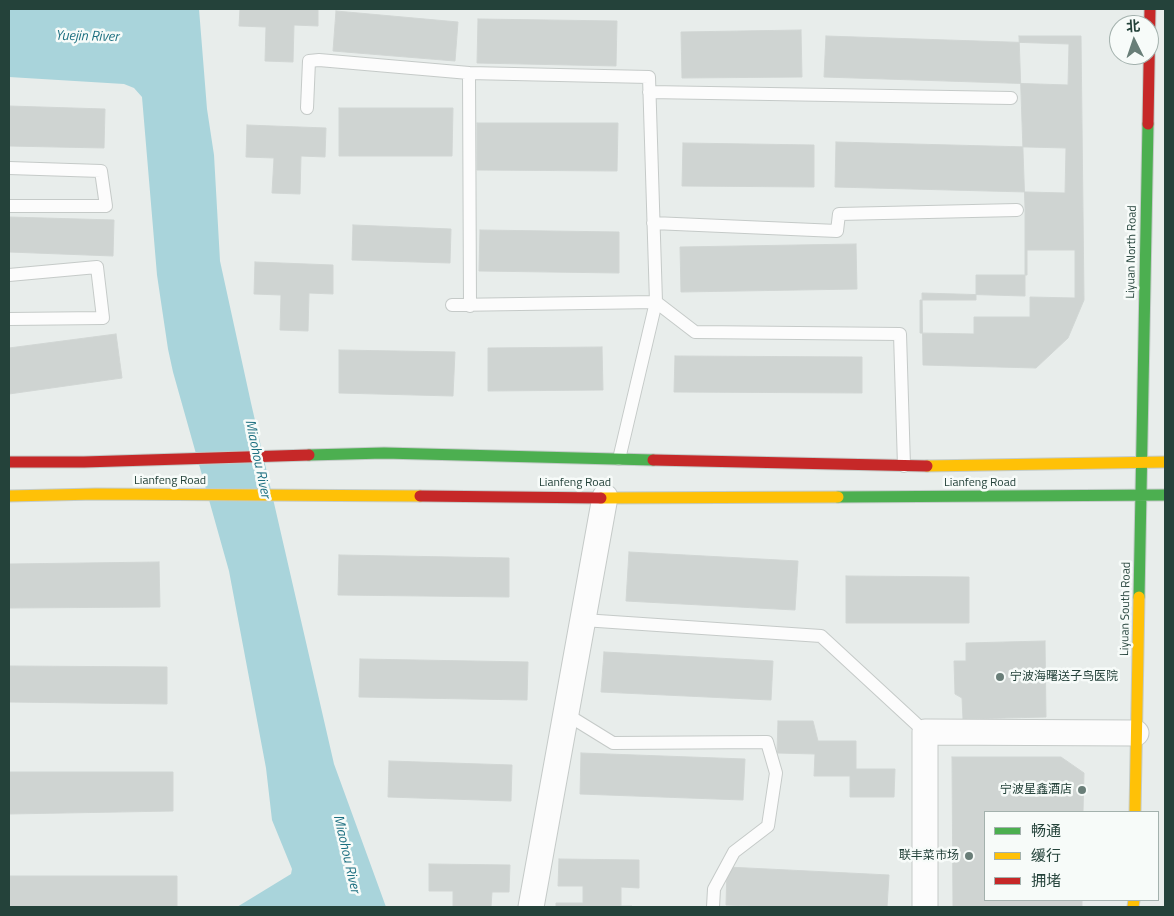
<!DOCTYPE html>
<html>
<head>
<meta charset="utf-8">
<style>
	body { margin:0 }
	#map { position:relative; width:1174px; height:916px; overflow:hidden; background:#e8edeb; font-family:"Titillium Web","Noto Sans SC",sans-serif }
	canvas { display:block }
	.frame { position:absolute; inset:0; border:10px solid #24423a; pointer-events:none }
	.legend { position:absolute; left:984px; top:811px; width:175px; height:90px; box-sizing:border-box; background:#f7fbf9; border:1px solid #a3b1ad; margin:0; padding:6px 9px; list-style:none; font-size:15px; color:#24423a }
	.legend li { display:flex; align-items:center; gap:10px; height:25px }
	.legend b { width:25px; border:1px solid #a3b1ad }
	.north { position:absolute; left:1109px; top:15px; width:50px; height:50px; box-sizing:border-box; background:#f7fbf9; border:1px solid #a3b1ad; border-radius:50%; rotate:356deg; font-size:14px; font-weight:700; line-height:20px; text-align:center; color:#24423a }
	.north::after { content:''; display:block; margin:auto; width:18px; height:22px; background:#697e78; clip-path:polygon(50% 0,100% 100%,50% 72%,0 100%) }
</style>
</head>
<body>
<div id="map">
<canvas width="1174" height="916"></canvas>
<div class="frame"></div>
<ul class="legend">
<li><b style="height:6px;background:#4caf50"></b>畅通</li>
<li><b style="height:6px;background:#ffc107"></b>缓行</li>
<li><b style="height:6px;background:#c62828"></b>拥堵</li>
</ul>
<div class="north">北</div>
</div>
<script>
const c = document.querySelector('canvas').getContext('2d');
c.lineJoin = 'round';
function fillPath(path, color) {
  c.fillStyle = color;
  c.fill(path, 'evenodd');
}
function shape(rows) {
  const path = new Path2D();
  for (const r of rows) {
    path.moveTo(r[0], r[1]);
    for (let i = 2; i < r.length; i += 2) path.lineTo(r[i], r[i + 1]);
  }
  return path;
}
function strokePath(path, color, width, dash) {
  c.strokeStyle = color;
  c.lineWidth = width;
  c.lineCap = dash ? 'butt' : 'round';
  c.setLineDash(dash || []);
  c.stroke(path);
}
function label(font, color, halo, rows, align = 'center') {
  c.font = font + ' "Titillium Web","Noto Sans SC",sans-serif';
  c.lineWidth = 5;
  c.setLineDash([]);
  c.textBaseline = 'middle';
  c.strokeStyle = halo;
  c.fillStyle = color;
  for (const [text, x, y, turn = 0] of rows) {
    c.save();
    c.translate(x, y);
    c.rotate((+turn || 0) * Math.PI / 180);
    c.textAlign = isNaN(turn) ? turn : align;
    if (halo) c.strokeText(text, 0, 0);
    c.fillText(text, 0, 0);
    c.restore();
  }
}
fillPath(shape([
	[9,9,199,9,207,109,214,155,220,261,251,403,334,764,386,907,237,907,291,874,292,869,272,820,266,768,229,571,173,372,168,349,157,275,142,97,134,88,124,84,9,77]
]), '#a9d4db');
const building = shape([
	[240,9,318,9,318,26,294,25,293,62,265,61,266,27,239,26,240,9],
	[336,11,458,22,455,61,333,51,336,11],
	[478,19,617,21,616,66,477,63,478,19],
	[801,30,802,77,682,78,681,32,801,30],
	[826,36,1069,44,1068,85,824,77,826,36],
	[1019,36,1081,36,1084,300,1068,338,1036,368,923,365,922,293,1025,296,1025,208,1019,36],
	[9,106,105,109,104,148,9,146,9,106],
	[339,108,453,108,452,156,339,156,339,108],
	[477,123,618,123,617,171,477,170,477,123],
	[247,125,326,128,325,157,301,156,300,194,272,193,274,158,246,157,247,125],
	[836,142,1066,148,1065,193,835,187,836,142],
	[683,143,814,145,814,187,682,186,683,143],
	[9,217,114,220,113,256,9,252,9,217],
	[353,225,451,229,450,263,352,260,353,225],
	[480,230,619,232,619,273,479,271,480,230],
	[856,244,857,289,681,292,680,247,856,244],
	[1027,250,1075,250,1075,298,1030,297,1030,317,974,317,974,334,920,333,920,300,976,300,976,275,1027,275,1027,250],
	[255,262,333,265,333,294,309,293,308,331,280,330,281,295,254,294,255,262],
	[116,334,122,378,9,394,9,348,116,334],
	[602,347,603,390,488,391,488,348,602,347],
	[339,350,455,352,453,396,339,393,339,350],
	[675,356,862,357,862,393,674,392,675,356],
	[629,552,798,561,795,610,626,601,629,552],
	[339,555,509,558,509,597,338,595,339,555],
	[159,562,160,607,9,608,9,564,159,562],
	[846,576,969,577,969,623,846,623,846,576],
	[1045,641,1046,717,963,719,962,698,955,694,954,661,966,661,966,643,1045,641],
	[604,652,773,661,771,700,601,692,604,652],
	[360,659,528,662,527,700,359,697,360,659],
	[9,666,167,667,167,704,9,702,9,666],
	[778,721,813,721,818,741,856,741,856,769,895,769,894,797,850,797,850,776,814,776,815,754,777,753,778,721],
	[581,753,745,759,743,800,580,794,581,753],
	[952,757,1061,757,1084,773,1083,812,985,812,985,900,1082,900,1082,907,953,907,952,757],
	[389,761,512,765,511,801,388,797,389,761],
	[9,772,173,772,173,811,9,814,9,772],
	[559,859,639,860,639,888,621,887,621,906,632,906,632,907,556,907,556,903,583,903,583,886,558,886,559,859],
	[429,864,510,865,509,892,492,892,491,907,453,907,453,891,429,891,429,864],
	[727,867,889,875,887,907,773,907,726,905,727,867],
	[9,876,177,876,177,907,9,907,9,876]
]);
fillPath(building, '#cfd4d2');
strokePath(building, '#d1d6d4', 1);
const lane = shape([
	[649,92,1011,98],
	[307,108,309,61,319,60,469,73],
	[9,168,101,171,106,206,9,206],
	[653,223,837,231,839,214,1017,210],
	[9,275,97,267,103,318,9,319],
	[452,305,656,302,695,332,900,334,904,466],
	[470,306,469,73,649,77,656,302,619,459],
	[583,620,821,636,925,732],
	[566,714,613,743,767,742,776,773,768,826,734,852,714,889,713,907]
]);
const street = shape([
	[531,907,605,497],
	[925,907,925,732,1136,733]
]);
const fast = shape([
	[309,455,384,453,653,460],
	[838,497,1165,495],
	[1139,597,1148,124]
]);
const slow = shape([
	[927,466,1165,462],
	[9,496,96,494,420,496],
	[601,498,838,497],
	[1135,812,1139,597],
	[1133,907,1134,900]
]);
const jam = shape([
	[1148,124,1150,9],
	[653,460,927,466],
	[9,462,84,462,309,455],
	[420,496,601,498]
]);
strokePath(lane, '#c5cac8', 14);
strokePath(street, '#c5cac8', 27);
strokePath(fast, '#c3cbc8', 13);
strokePath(slow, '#c3cbc8', 13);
strokePath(jam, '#c3cbc8', 13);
strokePath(lane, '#fcfcfc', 12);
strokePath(street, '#fcfcfc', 25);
strokePath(fast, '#4caf50', 11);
strokePath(slow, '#ffc107', 11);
strokePath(jam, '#c62828', 11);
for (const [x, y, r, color] of [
	[1000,677,5,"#697e78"],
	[1082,790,5,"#697e78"],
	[969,856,5,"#697e78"]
]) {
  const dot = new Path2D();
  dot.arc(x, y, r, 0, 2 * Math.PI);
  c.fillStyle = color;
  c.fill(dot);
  strokePath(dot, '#f7fbf9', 2);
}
label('12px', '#24423a', '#f7fbf9', [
	["Liyuan North Road",1132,252,-89],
	["Lianfeng Road",170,481],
	["Lianfeng Road",575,483],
	["Lianfeng Road",980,483],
	["Liyuan South Road",1126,609,-89]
]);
label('12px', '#24423a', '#f7fbf9', [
	["宁波海曙送子鸟医院",1010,677,"left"],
	["宁波星鑫酒店",1072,790],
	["联丰菜市场",959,856]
], 'right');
label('italic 14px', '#1c6f80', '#f7fbf9', [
	["Yuejin River",87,37,1],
	["Miaohou River",257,459,78],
	["Miaohou River",346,854,77]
]);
</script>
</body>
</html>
